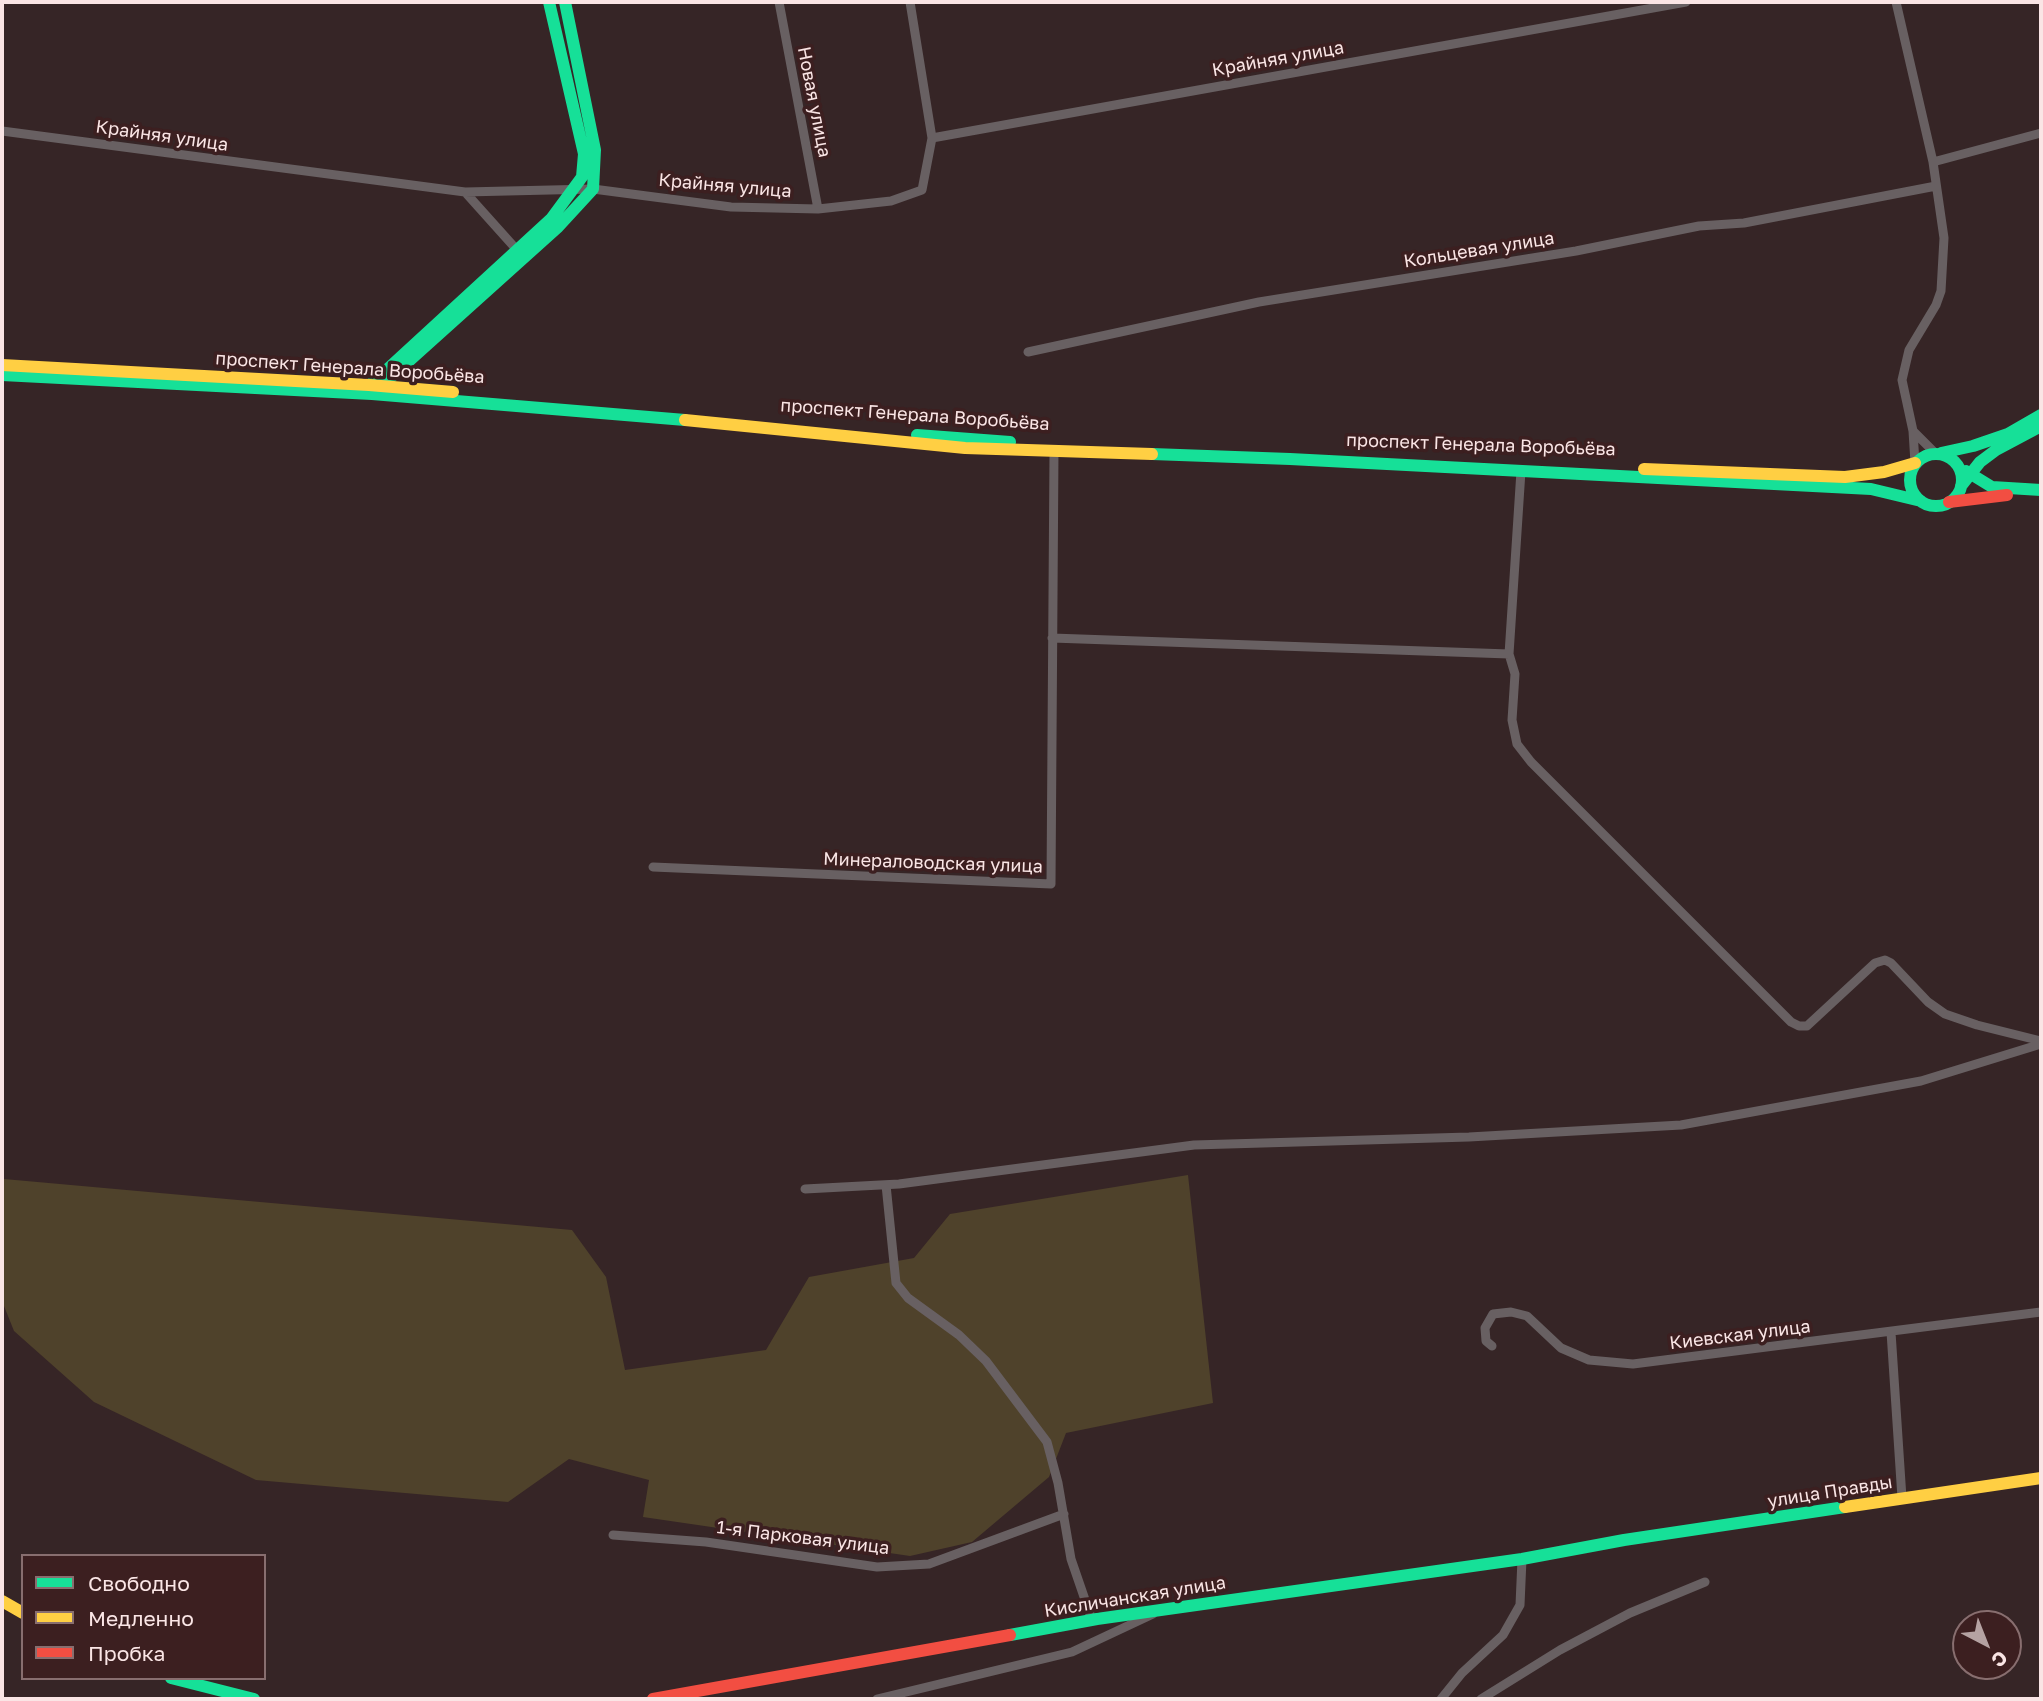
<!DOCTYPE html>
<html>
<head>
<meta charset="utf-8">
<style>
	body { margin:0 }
	#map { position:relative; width:2043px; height:1701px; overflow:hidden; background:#362526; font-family:"Golos Text",sans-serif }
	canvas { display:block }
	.frame { position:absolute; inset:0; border:4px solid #fae5e5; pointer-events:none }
	.legend { position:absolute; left:21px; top:1554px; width:245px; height:126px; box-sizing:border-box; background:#3c1f20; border:2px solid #886e6f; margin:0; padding:9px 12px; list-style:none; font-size:21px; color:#fae5e5 }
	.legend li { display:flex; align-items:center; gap:14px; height:35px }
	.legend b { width:35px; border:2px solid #886e6f }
	.north { position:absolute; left:1952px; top:1610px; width:70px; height:70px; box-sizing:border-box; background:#3c1f20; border:2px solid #886e6f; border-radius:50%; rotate:138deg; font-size:19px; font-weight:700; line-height:28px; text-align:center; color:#fae5e5 }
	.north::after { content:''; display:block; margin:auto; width:24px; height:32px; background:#b5a2a2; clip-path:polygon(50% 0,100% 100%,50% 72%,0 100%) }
</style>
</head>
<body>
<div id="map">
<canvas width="2043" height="1701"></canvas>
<div class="frame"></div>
<ul class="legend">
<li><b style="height:9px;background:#16e098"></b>Свободно</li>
<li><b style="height:9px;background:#ffcf43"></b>Медленно</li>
<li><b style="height:9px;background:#f24e42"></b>Пробка</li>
</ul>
<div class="north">С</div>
</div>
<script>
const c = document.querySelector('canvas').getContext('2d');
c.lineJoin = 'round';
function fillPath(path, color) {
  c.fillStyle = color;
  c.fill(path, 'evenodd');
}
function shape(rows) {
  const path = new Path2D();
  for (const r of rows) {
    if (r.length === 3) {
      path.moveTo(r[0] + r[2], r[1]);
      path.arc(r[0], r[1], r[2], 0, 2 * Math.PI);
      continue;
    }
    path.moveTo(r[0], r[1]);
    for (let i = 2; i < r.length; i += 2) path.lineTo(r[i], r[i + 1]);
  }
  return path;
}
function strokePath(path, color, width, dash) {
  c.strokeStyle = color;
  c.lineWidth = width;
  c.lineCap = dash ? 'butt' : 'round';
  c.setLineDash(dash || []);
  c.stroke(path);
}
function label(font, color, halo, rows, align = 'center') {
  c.font = font + ' "Golos Text",sans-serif';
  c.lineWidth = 7;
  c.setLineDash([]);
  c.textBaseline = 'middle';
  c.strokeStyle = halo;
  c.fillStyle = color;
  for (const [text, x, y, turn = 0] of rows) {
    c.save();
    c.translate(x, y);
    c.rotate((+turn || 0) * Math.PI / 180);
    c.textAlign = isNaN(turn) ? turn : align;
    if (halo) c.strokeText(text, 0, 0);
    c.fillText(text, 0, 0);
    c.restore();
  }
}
fillPath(shape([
	[1188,1175,1213,1403,1066,1433,1049,1477,972,1542,910,1556,643,1517,649,1480,569,1459,508,1502,256,1480,94,1402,14,1331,2,1301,2,1183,4,1179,572,1230,606,1277,625,1370,766,1350,809,1277,914,1258,950,1214]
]), '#4f422b');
strokePath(shape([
	[779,2,818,209],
	[910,2,932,138],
	[1896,2,1933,162,1944,238,1941,291,1936,305,1909,350,1902,380,1913,431,1915,463],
	[2,131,465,192,593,189,731,207,818,209,891,201,922,190,932,138,1686,2],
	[1933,162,2041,133],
	[465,192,517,250],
	[1028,352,1259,302,1576,251,1699,226,1744,223,1936,186],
	[1913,431,1936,454],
	[1521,471,1509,654,1515,674,1512,720,1517,744,1531,762,1791,1022,1799,1026,1807,1026,1875,963,1885,960,1891,963,1928,1002,1945,1014,1977,1025,2041,1041],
	[1052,638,1509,654],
	[653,867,1051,884,1054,451],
	[886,1185,896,1283,908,1298,959,1335,986,1361,1047,1442,1058,1483,1071,1559,1092,1620],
	[805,1189,899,1184,1194,1145,1469,1137,1681,1125,1921,1081,2041,1044],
	[1891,1332,1902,1498],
	[1492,1346,1486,1341,1485,1328,1493,1314,1511,1312,1527,1316,1561,1348,1589,1360,1633,1364,2041,1312],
	[613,1535,706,1542,877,1567,929,1564,1064,1514],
	[877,1699,1072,1652,1153,1614],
	[1441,1699,1462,1673,1503,1635,1520,1605,1522,1559],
	[1481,1699,1560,1650,1630,1613,1705,1582]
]), '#686062', 9);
strokePath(shape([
	[2,375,372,394,685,420],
	[380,387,558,227,593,189,595,150,565,2],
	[366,389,551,219,582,177,584,154,549,2],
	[917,435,1010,442],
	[1941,453,1973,446,2008,434,2041,415],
	[1152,454,1290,459,1871,489,1921,501],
	[1936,480,26],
	[1966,471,1992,487,2041,490],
	[1961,486,1980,462,1996,450,2041,426],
	[1010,1635,1097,1619,1522,1559,1624,1540,1845,1507],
	[171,1678,254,1699]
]), '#16e098', 12);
strokePath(shape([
	[2,365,369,385,453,392],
	[685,420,965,448,1152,454],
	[1644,469,1845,477,1884,472,1915,463],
	[1845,1507,2041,1478],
	[2,1601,23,1613]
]), '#ffcf43', 12);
strokePath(shape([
	[1949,502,2007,495],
	[653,1699,1010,1635]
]), '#f24e42', 12);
label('18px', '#fae5e5', '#3c1f20', [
	["Крайняя улица",1278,59,-10],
	["Новая улица",814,102,79],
	["Крайняя улица",162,136,8],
	["Крайняя улица",725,186,5],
	["Кольцевая улица",1479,250,-9],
	["проспект Генерала Воробьёва",350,368,4],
	["проспект Генерала Воробьёва",915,415,4],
	["проспект Генерала Воробьёва",1481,445,2],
	["Минераловодская улица",933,863,2],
	["Киевская улица",1740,1335,-7],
	["улица Правды",1830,1492,-9],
	["1-я Парковая улица",803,1538,7],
	["Кисличанская улица",1135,1597,-9]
]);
</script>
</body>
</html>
